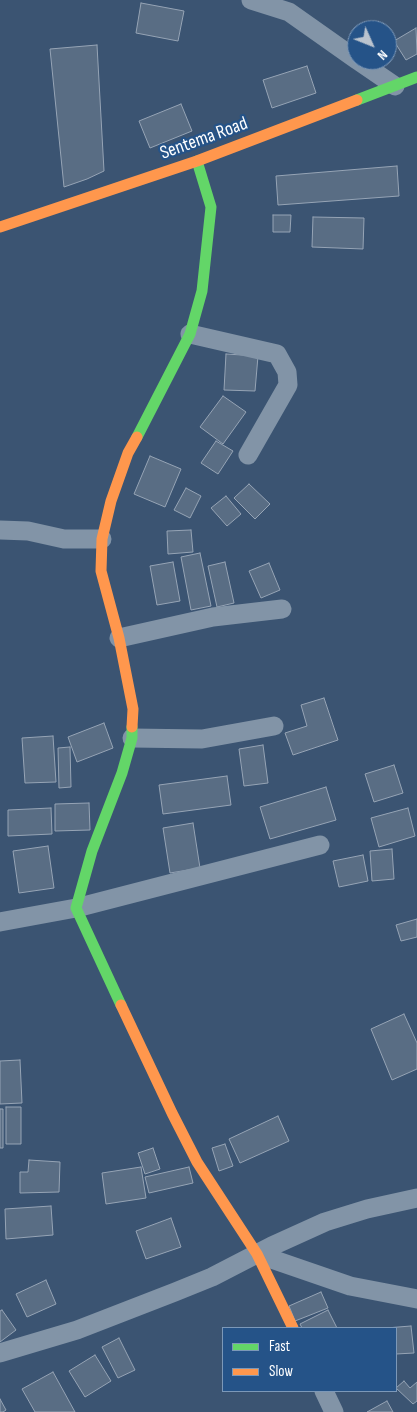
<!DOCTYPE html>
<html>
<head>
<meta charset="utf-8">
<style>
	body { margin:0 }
	#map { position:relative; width:417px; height:1412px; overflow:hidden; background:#3b5472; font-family:"Sofia Sans Condensed",sans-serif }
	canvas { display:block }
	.legend { position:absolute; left:222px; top:1327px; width:175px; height:65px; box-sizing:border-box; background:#255388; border:1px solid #7c98b8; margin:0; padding:6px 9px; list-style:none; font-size:15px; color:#fff }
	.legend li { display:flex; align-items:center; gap:10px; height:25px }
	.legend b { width:25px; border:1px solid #7c98b8 }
	.north { position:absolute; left:347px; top:20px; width:50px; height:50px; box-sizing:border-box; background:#255388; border:1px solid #7c98b8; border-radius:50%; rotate:134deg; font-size:14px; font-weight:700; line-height:20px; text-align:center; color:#fff }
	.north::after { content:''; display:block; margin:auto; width:18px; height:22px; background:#bac3ce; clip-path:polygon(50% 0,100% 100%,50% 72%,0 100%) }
</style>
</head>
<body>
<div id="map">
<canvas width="417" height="1412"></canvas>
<ul class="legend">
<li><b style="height:6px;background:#63d668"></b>Fast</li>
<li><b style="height:6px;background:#ff974d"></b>Slow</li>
</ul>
<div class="north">N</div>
</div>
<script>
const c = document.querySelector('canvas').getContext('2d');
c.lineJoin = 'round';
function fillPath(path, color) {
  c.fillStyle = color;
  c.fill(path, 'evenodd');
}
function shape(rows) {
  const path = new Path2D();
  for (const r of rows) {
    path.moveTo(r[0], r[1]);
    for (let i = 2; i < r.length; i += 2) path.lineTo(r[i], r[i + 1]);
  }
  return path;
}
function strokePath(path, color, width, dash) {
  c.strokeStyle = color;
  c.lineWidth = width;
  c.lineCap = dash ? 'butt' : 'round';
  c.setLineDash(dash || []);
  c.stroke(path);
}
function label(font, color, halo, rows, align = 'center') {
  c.font = font + ' "Sofia Sans Condensed",sans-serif';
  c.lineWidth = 4.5;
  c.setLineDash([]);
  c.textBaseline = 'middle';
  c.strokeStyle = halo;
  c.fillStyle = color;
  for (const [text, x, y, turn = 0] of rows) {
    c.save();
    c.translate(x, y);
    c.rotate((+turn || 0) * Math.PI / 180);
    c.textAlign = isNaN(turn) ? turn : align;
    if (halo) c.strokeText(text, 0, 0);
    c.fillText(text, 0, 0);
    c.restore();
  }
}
const building = shape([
	[141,3,184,11,178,41,136,33,141,3],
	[416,28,417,54,406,60,394,41,416,28],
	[97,45,104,171,87,179,64,187,50,49,97,45],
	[307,66,316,93,272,108,263,80,307,66],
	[181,104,192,131,150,148,139,121,181,104],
	[397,166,399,196,278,205,276,176,397,166],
	[273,215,291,215,290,232,273,232,273,215],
	[313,217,364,218,363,249,312,247,313,217],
	[226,354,258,356,255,391,224,390,226,354],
	[223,396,246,412,223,444,200,427,223,396],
	[216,441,233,451,218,474,201,463,216,441],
	[150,456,181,469,165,507,134,494,150,456],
	[249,484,270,504,255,519,234,498,249,484],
	[186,488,201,496,190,518,174,510,186,488],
	[226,496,241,514,227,526,211,508,226,496],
	[191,530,193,552,168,554,167,531,191,530],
	[200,553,211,606,191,610,181,557,200,553],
	[173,562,180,601,157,605,150,566,173,562],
	[225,562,234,603,217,607,208,566,225,562],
	[269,563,280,590,261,598,249,571,269,563],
	[324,698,338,740,293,755,285,733,307,726,301,705,324,698],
	[104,723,113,748,77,762,68,737,104,723],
	[53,736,56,782,25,783,22,738,53,736],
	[263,745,268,783,244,786,239,749,263,745],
	[70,747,71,787,59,788,58,748,70,747],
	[394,765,403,793,374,802,365,774,394,765],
	[227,776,231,805,163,814,159,785,227,776],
	[326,787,336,820,270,839,260,807,326,787],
	[89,803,90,830,55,831,55,804,89,803],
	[51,808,52,834,8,836,8,810,51,808],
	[408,808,415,836,379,847,371,818,408,808],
	[193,823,200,868,170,873,163,828,193,823],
	[48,846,54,888,19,893,13,851,48,846],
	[392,849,394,879,372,881,370,851,392,849],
	[363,855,368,881,339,887,333,861,363,855],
	[417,919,417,937,401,941,396,925,417,919],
	[404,1014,417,1043,417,1069,392,1080,371,1029,404,1014],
	[20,1060,22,1103,0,1104,0,1061,20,1060],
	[6,1107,21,1107,21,1144,6,1144,6,1107],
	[0,1109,3,1109,3,1148,0,1148,0,1109],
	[278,1116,289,1141,240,1163,229,1139,278,1116],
	[225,1144,233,1166,219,1171,212,1148,225,1144],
	[153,1148,160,1169,145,1174,138,1153,153,1148],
	[29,1160,60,1162,59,1192,20,1193,20,1172,28,1172,29,1160],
	[141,1167,146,1198,106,1204,102,1173,141,1167],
	[189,1167,193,1183,149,1193,145,1177,189,1167],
	[51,1206,53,1235,6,1239,5,1209,51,1206],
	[171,1218,181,1247,146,1259,136,1231,171,1218],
	[46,1280,56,1304,27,1317,16,1294,46,1280],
	[321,1292,328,1308,295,1321,289,1306,321,1292],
	[2,1310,16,1330,0,1342,0,1311,2,1310],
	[328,1310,337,1328,302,1328,300,1324,328,1310],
	[411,1326,414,1353,396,1354,396,1328,386,1328,411,1326],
	[119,1338,135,1370,118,1378,102,1347,119,1338],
	[95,1355,111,1381,85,1397,69,1371,95,1355],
	[53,1372,75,1412,35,1412,22,1389,53,1372],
	[404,1381,410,1388,417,1382,417,1401,413,1404,396,1388,404,1381],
	[0,1399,6,1410,3,1412,0,1412,0,1399],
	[387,1401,393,1412,367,1412,387,1401]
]);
fillPath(building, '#596d84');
strokePath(building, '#96a4b5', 1);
strokePath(shape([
	[251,0,289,12,357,60],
	[357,60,395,86],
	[190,334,277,354,287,372,288,385,248,455],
	[0,530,28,531,64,539,102,539],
	[119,638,213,617,282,609],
	[132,738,202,739,274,726],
	[0,922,76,908,320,845],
	[257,1254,350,1286,417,1299],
	[0,1353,77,1330,175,1292,212,1277,272,1246,325,1222,367,1209,417,1198],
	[324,1391,334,1412]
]), '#8294a7', 19);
strokePath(shape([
	[357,100,417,77],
	[137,437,190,334,202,291,211,207,197,161],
	[121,1005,76,908,92,851,122,773,132,738,132,727]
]), '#63d668', 11);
strokePath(shape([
	[0,227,197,161,357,100],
	[132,727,133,709,119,638,101,571,102,539,111,501,128,453,137,437],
	[121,1005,172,1113,197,1162,257,1254,293,1328]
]), '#ff974d', 11);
label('19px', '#fff', '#255388', [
	["Sentema Road",204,139,-20]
]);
</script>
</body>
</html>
